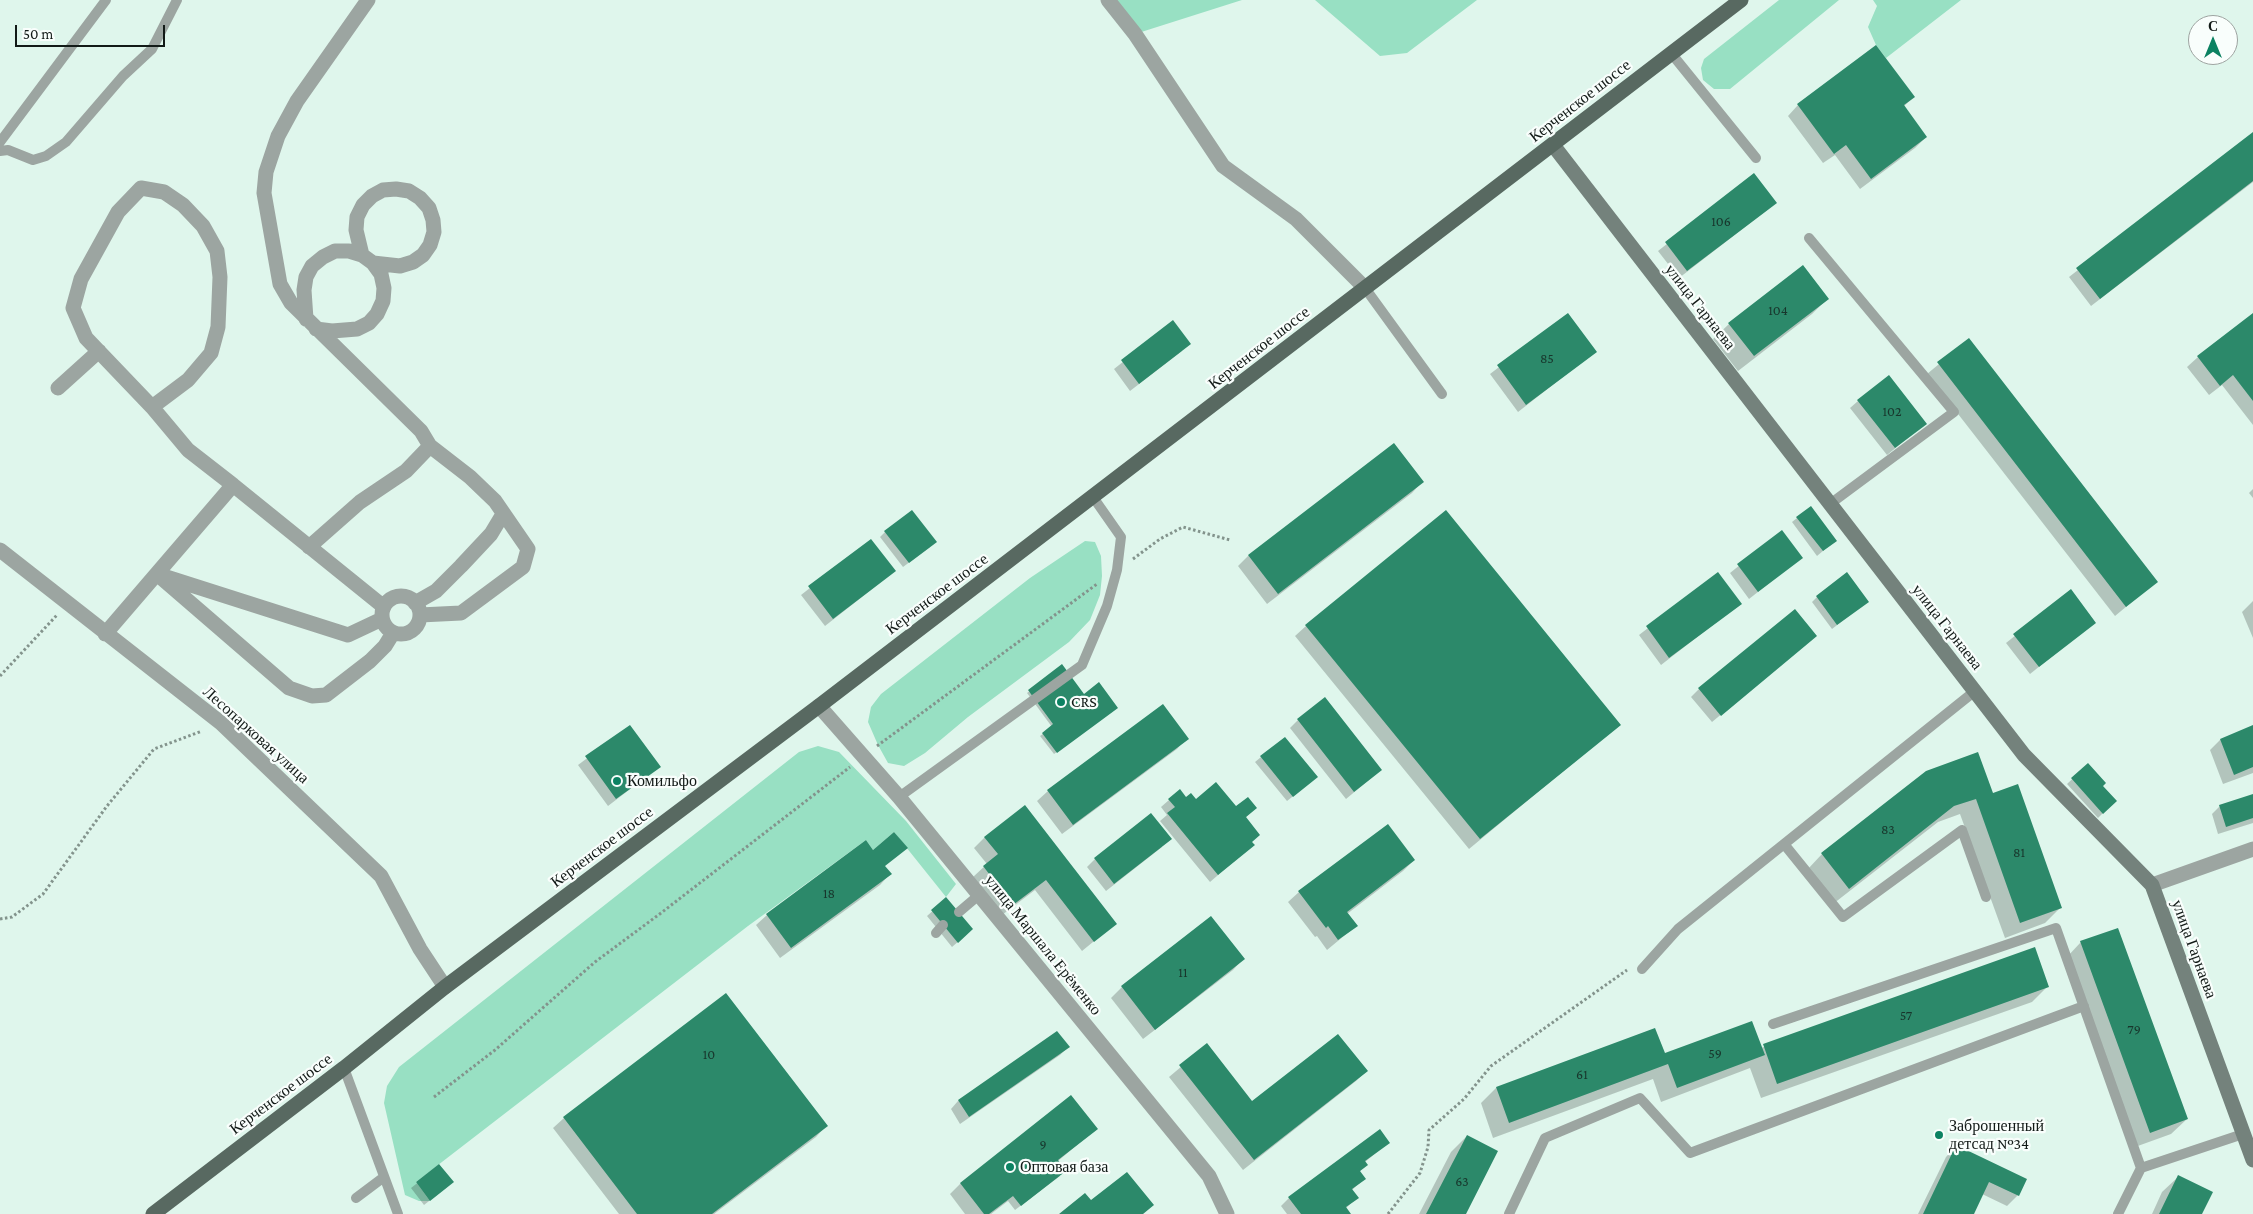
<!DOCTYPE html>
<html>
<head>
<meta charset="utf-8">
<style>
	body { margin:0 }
	#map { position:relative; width:2253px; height:1214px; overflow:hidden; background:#dff6ec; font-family:"Crimson Pro",serif }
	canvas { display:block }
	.north { position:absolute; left:2188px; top:15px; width:50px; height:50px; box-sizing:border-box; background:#f9fefc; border:1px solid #9da3a0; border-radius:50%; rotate:0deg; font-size:14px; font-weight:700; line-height:20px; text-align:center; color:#121a17 }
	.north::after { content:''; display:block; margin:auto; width:18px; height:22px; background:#0c8262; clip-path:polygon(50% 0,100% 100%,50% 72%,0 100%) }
	.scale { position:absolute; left:15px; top:25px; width:150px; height:22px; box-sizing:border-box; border:2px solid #121a17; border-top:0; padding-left:6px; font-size:15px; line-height:18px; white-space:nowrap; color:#121a17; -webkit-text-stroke:4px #f9fefc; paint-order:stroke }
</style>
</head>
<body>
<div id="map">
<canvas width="2253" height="1214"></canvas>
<div class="north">С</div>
<div class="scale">50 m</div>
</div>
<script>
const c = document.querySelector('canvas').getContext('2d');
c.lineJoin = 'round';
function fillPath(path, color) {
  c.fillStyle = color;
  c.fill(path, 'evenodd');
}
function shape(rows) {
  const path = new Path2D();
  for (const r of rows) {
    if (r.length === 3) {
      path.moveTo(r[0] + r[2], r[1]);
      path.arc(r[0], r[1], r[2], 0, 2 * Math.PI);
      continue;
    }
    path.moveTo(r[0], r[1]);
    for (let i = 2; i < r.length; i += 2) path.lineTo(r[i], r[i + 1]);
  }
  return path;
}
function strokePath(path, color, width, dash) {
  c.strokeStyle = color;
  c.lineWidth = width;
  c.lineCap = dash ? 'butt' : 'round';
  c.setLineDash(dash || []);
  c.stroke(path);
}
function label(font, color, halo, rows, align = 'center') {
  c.font = font + ' "Crimson Pro",serif';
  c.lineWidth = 4.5;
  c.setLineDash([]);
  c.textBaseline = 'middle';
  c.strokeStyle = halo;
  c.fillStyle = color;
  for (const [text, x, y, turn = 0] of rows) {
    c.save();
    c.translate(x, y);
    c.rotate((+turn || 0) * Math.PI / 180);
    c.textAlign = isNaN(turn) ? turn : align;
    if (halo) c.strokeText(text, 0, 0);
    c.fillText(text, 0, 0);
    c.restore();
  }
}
fillPath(shape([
	[1108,0,1242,0,1135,34],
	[1315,0,1477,0,1407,53,1380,56],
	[1779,0,1839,0,1730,89,1714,89,1703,80,1701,68,1704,59],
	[1873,0,1961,0,1886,58,1876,45,1868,27,1877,6],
	[1085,541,1095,542,1101,556,1102,576,1100,595,1090,620,1069,642,968,717,925,753,904,766,888,763,878,745,868,722,871,707,881,694,1030,578],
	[818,746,839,752,906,821,956,884,946,897,894,832,873,850,866,840,748,926,416,1182,430,1201,419,1201,405,1195,384,1103,387,1086,399,1067,799,752]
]), '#98e0c3');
fillPath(shape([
	[1914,97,1903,107,1926,137,1915,148,1860,189,1835,155,1823,163,1788,116,1798,105],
	[2253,134,2253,182,2091,306,2069,277],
	[1754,175,1767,210,1679,278,1658,251],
	[1827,299,1812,314,1738,371,1713,339,1729,324],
	[2253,314,2253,425,2222,385,2209,395,2187,367,2198,357],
	[1567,315,1595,352,1518,412,1490,374],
	[1173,322,1182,351,1130,391,1114,369],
	[1968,340,2156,582,2115,616,1927,374],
	[1858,401,1925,424,1887,455,1850,408],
	[1393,445,1422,482,1412,493,1267,604,1238,566,1248,556],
	[2253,489,2253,498,2249,493],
	[1797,518,1830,545,1817,556,1792,522],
	[885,532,930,547,903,567,880,537],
	[1781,532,1801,558,1749,599,1730,573],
	[871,540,895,571,825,626,801,595],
	[1718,574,1740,604,1661,665,1639,635],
	[2071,591,2095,622,2030,674,2006,643],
	[1817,597,1862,606,1832,629,1812,602],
	[2253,601,2253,638,2242,612],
	[1306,626,1619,725,1469,849,1295,636],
	[1816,636,1712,722,1691,697,1699,689],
	[1062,666,1084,695,1114,710,1054,754,1040,736,1052,727,1027,693],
	[1163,705,1187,738,1177,749,1062,834,1037,801,1048,791],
	[1298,720,1381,770,1346,799,1290,728],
	[630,726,659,767,608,806,578,765],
	[2253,727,2253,773,2223,784,2210,750,2220,740],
	[1284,738,1311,782,1287,801,1255,762],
	[2087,765,2101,787,2115,801,2098,818,2067,784],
	[1927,772,1992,794,2060,908,2045,923,2005,938,1960,814,1938,822,1833,904,1807,870,1822,854],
	[2253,796,2253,823,2218,834,2212,814,2220,806],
	[1186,798,1236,808,1256,808,1245,818,1253,845,1210,882,1160,821,1167,815,1161,807,1169,800],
	[985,837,1115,924,1082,951,1035,890,1002,915,973,877,987,864,974,848],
	[1162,847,1106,891,1087,867,1095,859],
	[1414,860,1403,871,1347,914,1356,926,1327,950,1317,936,1315,937,1288,902,1299,892],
	[884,866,890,874,880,885,780,958,756,925,767,915],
	[946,899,967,934,952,947,927,916],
	[1211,918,1243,959,1233,970,1143,1039,1111,998,1122,987],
	[2081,942,2187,1119,2171,1134,2135,1147,2066,958],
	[2034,949,2048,986,2032,1002,1761,1098,1750,1068,1661,1102,1653,1079,1493,1138,1481,1103,1496,1088,1654,1029,1664,1055,1761,1048],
	[726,995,826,1126,816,1137,714,1214,619,1214,553,1128,564,1118],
	[1057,1033,1068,1047,1060,1055,960,1124,951,1109,958,1101],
	[1207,1045,1252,1103,1366,1071,1356,1081,1243,1170,1169,1077],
	[1071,1097,1096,1129,1058,1161,1060,1176,1015,1210,1008,1201,991,1214,965,1214,950,1194,960,1184],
	[1380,1131,1388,1143,1365,1162,1367,1165,1359,1172,1364,1179,1352,1190,1357,1198,1346,1208,1350,1214,1287,1214,1281,1206,1289,1198],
	[1467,1136,1465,1214,1419,1214,1451,1152],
	[1956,1146,2018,1195,2007,1206,1982,1194,1972,1214,1918,1214,1946,1157],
	[439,1166,447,1187,424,1205,411,1188],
	[2178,1177,2201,1214,2152,1214,2162,1192]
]), '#0003');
fillPath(shape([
	[1876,45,1915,97,1904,105,1927,137,1871,179,1846,145,1834,154,1797,104],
	[2253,132,2253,181,2100,299,2076,268],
	[1754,173,1777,203,1687,271,1665,242],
	[1803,265,1829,299,1754,356,1728,323],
	[1568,313,1597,352,1526,405,1497,365],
	[2253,313,2253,401,2233,375,2220,386,2197,356],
	[1173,320,1191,344,1139,384,1121,360],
	[1969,338,2158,582,2126,607,1937,362],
	[1889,375,1927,424,1895,448,1857,400],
	[1394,443,1424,482,1278,594,1248,555],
	[1811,506,1837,541,1823,551,1796,517],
	[912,510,937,542,909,563,884,531],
	[1446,510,1621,725,1480,839,1305,625],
	[1782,530,1803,558,1758,592,1737,564],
	[871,539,896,571,833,619,808,586],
	[1718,572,1742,604,1669,658,1646,626],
	[1847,572,1869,602,1837,625,1816,596],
	[2071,589,2096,623,2039,667,2013,634],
	[1795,609,1817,636,1721,716,1698,688],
	[1062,664,1084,694,1099,682,1118,708,1057,753,1042,733,1053,724,1028,690],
	[1325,697,1382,770,1354,792,1297,719],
	[1163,704,1189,739,1073,825,1047,790],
	[630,725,661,767,616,799,585,756],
	[2253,725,2253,767,2234,775,2220,739],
	[1285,737,1318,777,1293,797,1260,756],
	[1978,752,1993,793,2018,784,2062,908,2020,923,1976,799,1954,806,1849,889,1821,853,1926,771],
	[2088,763,2106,783,2103,786,2117,801,2103,814,2071,778],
	[1216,782,1236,806,1248,797,1257,808,1246,817,1260,835,1252,842,1255,845,1218,875,1167,813,1175,807,1168,799,1180,789,1186,797,1191,793,1196,799],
	[2253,794,2253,818,2226,827,2219,805],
	[1025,805,1117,924,1094,942,1046,880,1013,905,983,866,998,854,984,837],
	[1151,813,1172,839,1114,884,1094,858],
	[1388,824,1415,860,1347,912,1358,926,1338,940,1328,926,1326,928,1298,891],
	[894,832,908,848,885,866,892,874,791,948,766,914,866,840,873,850],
	[946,897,973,929,958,943,931,910],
	[1211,916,1245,959,1155,1030,1121,986],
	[2118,928,2188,1119,2150,1133,2080,941],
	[2035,947,2049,987,1777,1084,1763,1044],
	[726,993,828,1126,712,1214,637,1214,563,1117],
	[1752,1021,1765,1055,1677,1088,1668,1064,1509,1123,1496,1087,1655,1028,1665,1053],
	[1057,1031,1070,1047,969,1117,958,1100],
	[1338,1034,1368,1071,1254,1160,1179,1065,1207,1043,1252,1101],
	[1071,1095,1098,1129,1058,1160,1066,1171,1021,1206,1013,1196,989,1214,984,1214,960,1183],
	[1380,1129,1390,1143,1365,1161,1368,1165,1360,1171,1366,1179,1352,1189,1359,1198,1346,1207,1351,1214,1301,1214,1288,1197],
	[1467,1135,1498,1151,1466,1214,1426,1214],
	[1956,1145,2027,1179,2019,1196,1989,1182,1974,1214,1923,1214],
	[439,1164,454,1182,430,1201,416,1182],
	[1127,1172,1154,1205,1143,1214,1059,1214,1085,1193,1091,1200],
	[2178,1175,2213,1192,2202,1214,2159,1214]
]), '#2c896a');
strokePath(shape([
	[1133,559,1160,539,1183,527,1230,540],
	[0,676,57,615],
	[877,746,1097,584],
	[0,919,12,917,43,894,107,806,154,749,202,731],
	[434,1097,495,1050,595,962,661,913,850,767],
	[1388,1214,1420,1173,1428,1147,1429,1130,1464,1099,1491,1066,1627,970]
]), '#83938c', 3, [2.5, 2.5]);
strokePath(shape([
	[1671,53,1756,158],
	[0,142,106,0],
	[0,151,8,150,33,160,46,156,66,142,123,76,152,49,177,0],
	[1809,238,1954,412,1830,504],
	[1365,288,1442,394],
	[899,797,1082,665,1107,606,1117,570,1121,537,1093,497],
	[1784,844,1843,917,1962,830,1986,897],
	[959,912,979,895],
	[936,933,943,925],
	[1642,969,1678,929,1975,691],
	[1773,1024,2056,928,2141,1168,2243,1134],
	[344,1068,398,1214],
	[356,1198,384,1177],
	[1509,1214,1545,1138,1640,1098,1690,1153,2084,1006],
	[2118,1214,2141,1168]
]), '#9ca5a1', 10);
strokePath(shape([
	[368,0,297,101,278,136,266,172,264,193,280,284,291,303,421,431,430,446,470,477,495,501,528,549,523,567,461,613,420,615],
	[1108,0,1135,34,1223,166,1296,219,1365,288],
	[362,255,356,230,357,217,363,205,372,196,383,190,396,189,409,191,420,198,429,208,433,220,434,232,430,245,423,255,413,262,400,266,373,263],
	[306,319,304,290,306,277,312,266,323,257,335,251,349,251,362,255,373,263,381,274,384,288,383,301,377,314,369,323,357,329,332,331,316,329],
	[58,388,99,351],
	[233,485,384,607],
	[309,547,360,502,406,471,430,446],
	[0,550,221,723,381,876,420,949,445,987],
	[157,574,289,688,312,696,326,695,370,661,385,646,393,633],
	[163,576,348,635,382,619],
	[401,615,19],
	[415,603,436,591,461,566,491,534,503,514],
	[105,634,233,485,188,450,152,407,188,380,211,353,218,327,220,277,217,251,203,226,183,205,164,192,141,188,118,212,81,279,73,308,86,338,152,407],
	[819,706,899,797,1209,1176,1227,1214],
	[2152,885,2253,849]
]), '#9ca5a1', 15);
strokePath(shape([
	[1553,145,2024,755,2152,885,2253,1160]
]), '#74827c', 15);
strokePath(shape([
	[153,1214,344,1068,445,987,819,706,1741,0]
]), '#586961', 15);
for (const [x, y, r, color] of [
	[1061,702,5,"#0c8262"],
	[617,781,5,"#0c8262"],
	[1939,1135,5,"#0c8262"],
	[1010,1167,5,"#0c8262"]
]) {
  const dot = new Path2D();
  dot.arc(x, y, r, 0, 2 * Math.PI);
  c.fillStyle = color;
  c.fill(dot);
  strokePath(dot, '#f9fefc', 2);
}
label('14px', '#18362c', null, [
	["106",1721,222],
	["104",1778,311],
	["85",1547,359],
	["102",1892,412],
	["83",1888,830],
	["81",2019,853],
	["18",829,894],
	["11",1183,973],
	["57",1906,1016],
	["79",2134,1030],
	["59",1715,1054],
	["10",709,1055],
	["61",1582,1075],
	["9",1043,1145],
	["63",1462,1182]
]);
label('16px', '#121a17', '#f9fefc', [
	["Керченское шоссе",1580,101,-38],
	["улица Гарнаева",1700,307,52],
	["Керченское шоссе",1259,348,-38],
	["Керченское шоссе",937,594,-37],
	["улица Гарнаева",1947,627,52],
	["Лесопарковая улица",256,735,42],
	["Керченское шоссе",602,847,-37],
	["улица Маршала Ерёменко",1043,945,51],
	["улица Гарнаева",2194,949,70],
	["Керченское шоссе",281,1094,-37]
]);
label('16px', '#121a17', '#f9fefc', [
	["CRS",1071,702],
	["Комильфо",627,781],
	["Заброшенный",1949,1126],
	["детсад №34",1949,1144],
	["Оптовая база",1020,1167]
], 'left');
</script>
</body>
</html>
